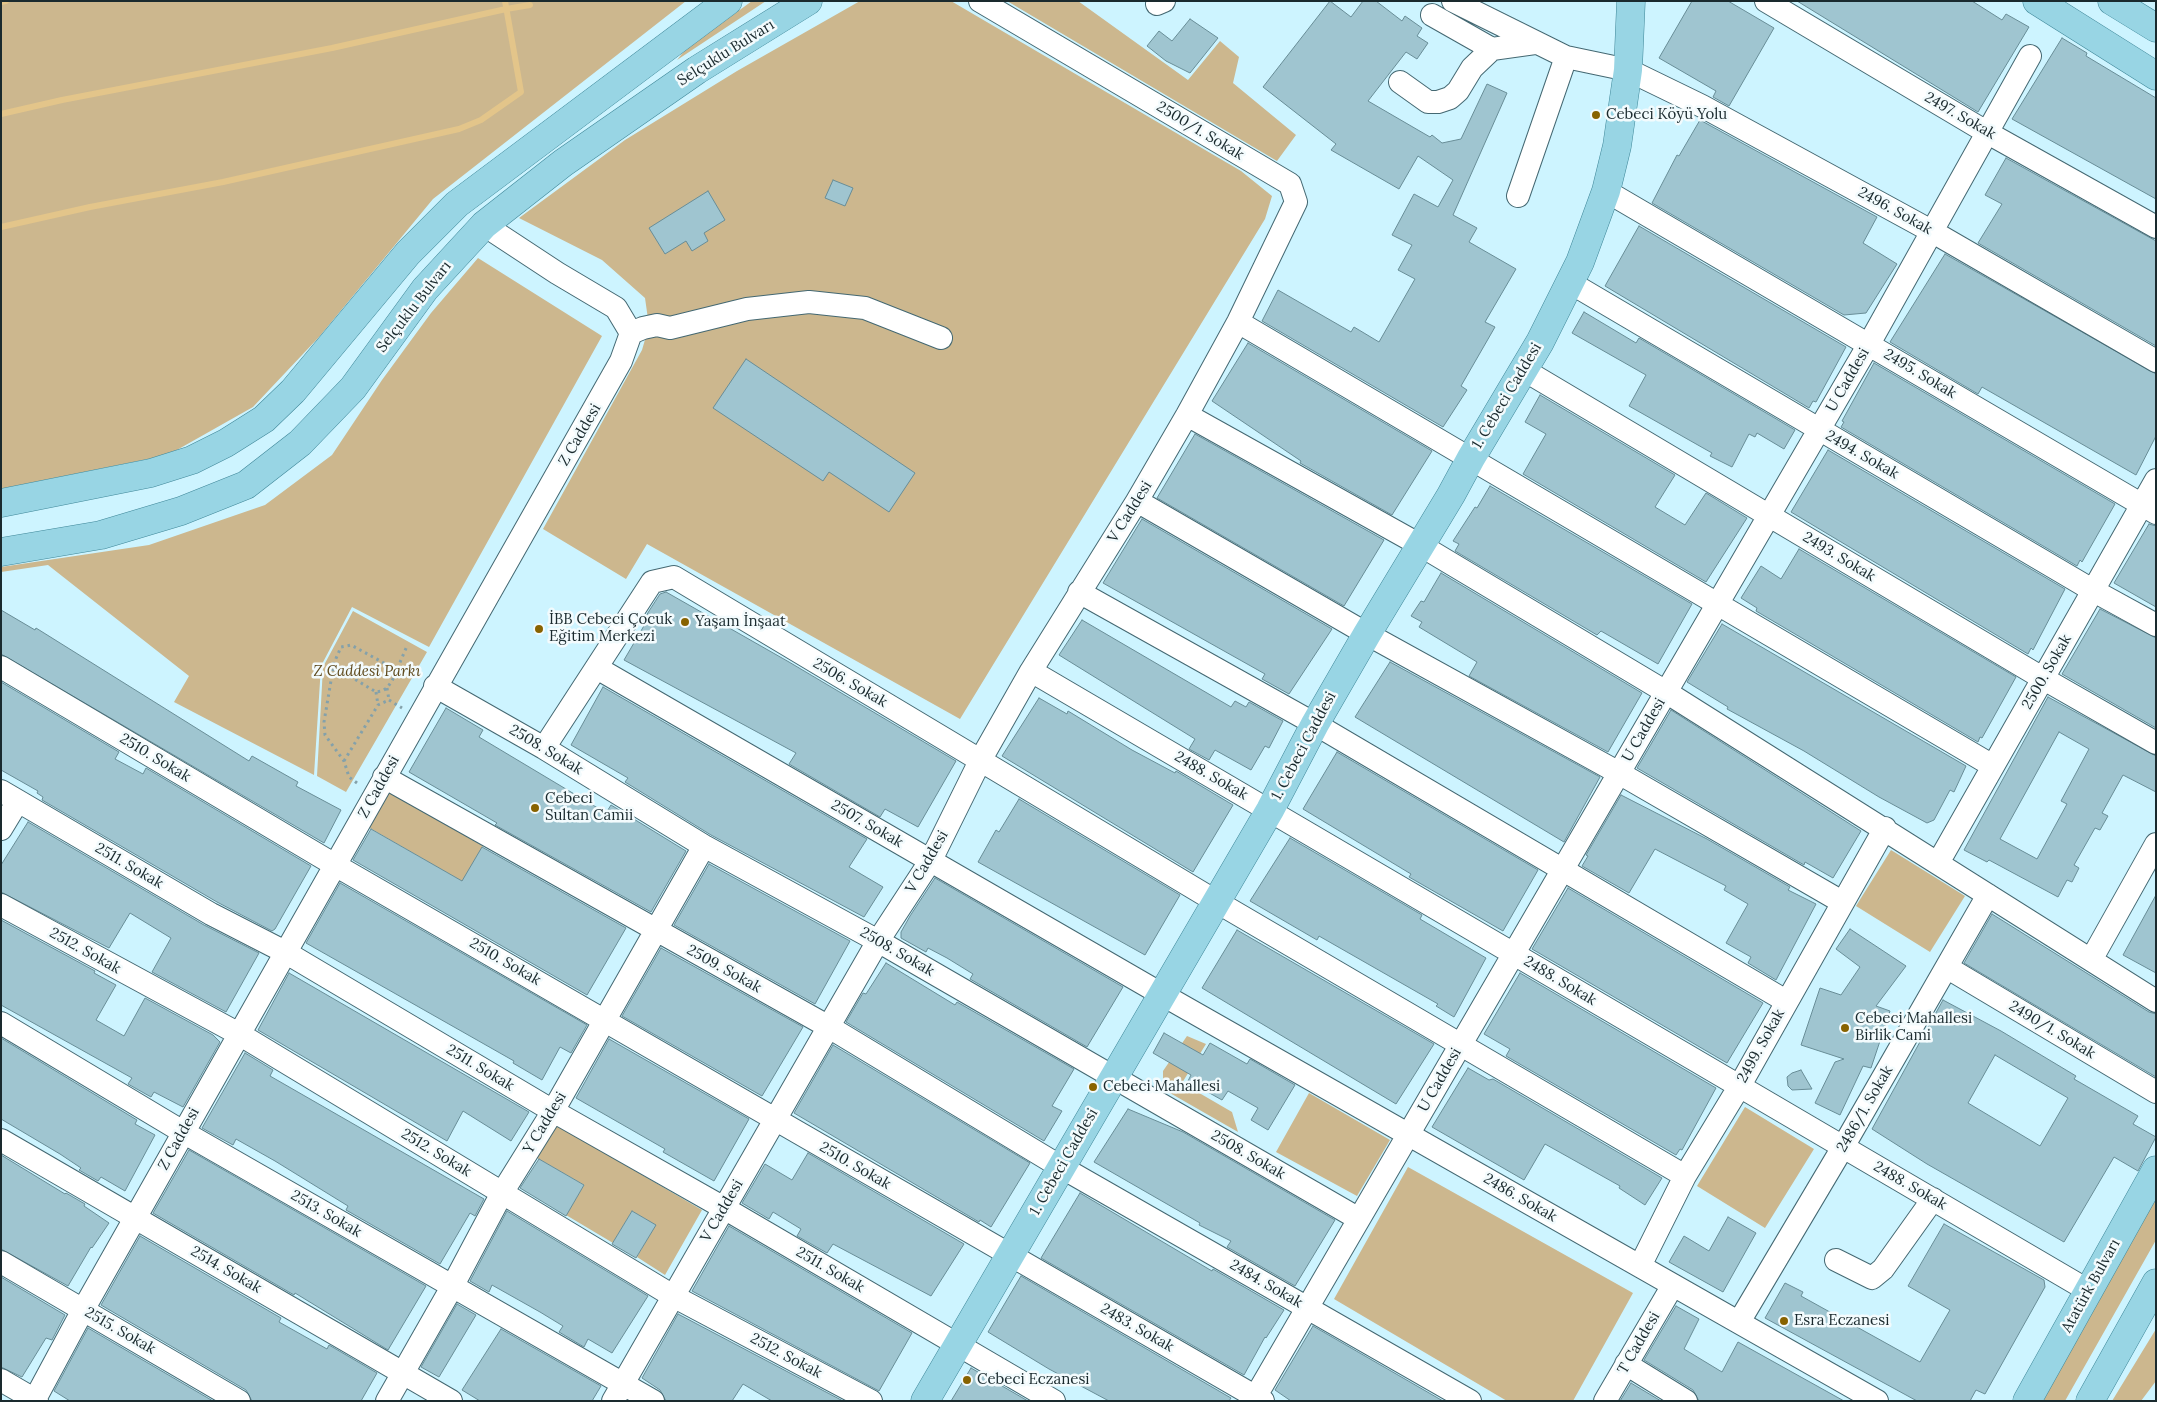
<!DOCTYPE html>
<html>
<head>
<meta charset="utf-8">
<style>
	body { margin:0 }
	#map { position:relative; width:2157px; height:1402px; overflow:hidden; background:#cdf4ff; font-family:Lora,serif }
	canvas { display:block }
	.frame { position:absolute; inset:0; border:2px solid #1a2a2e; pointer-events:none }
</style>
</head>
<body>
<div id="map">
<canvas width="2157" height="1402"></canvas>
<div class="frame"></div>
</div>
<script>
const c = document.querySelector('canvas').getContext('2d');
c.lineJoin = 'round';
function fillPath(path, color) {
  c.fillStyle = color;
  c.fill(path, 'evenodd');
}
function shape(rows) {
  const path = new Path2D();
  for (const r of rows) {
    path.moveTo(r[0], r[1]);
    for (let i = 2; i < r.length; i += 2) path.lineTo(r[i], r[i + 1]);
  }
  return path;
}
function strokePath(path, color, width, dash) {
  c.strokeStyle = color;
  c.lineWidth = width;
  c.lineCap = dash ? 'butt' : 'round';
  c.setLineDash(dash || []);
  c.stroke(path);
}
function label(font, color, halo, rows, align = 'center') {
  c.font = font + ' Lora,serif';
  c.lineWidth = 5;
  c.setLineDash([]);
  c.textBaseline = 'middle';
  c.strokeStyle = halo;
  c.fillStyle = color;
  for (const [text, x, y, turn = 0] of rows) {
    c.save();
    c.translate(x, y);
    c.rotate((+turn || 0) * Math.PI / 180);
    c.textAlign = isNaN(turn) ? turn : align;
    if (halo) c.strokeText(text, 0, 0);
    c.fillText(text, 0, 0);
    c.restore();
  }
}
fillPath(shape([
	[1,1,686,1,433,199,319,337,253,407,168,455,1,489],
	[752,1,766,1,677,60,685,50],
	[860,1,951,1,1241,171,1272,196,1265,219,960,719,647,544,626,579,543,529,642,350,649,326,645,298,602,260,519,218,625,140,737,71],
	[1007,1,1078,1,1188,80,1220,41,1239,57,1233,83,1296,135,1277,161],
	[478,258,602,336,429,647,352,607,321,666,314,775,174,702,189,676,48,565,1,572,1,567,149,545,265,505,332,455,382,380,431,313],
	[353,611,427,652,346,792,317,776,323,667],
	[389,792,483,846,463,882,368,827],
	[1891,850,1965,896,1930,952,1856,906],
	[1187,1036,1206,1044,1182,1083,1232,1112,1238,1132,1163,1089,1163,1071],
	[1309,1093,1390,1140,1357,1196,1276,1152],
	[1745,1107,1814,1149,1765,1228,1697,1186],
	[557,1125,702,1210,665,1275,637,1257,655,1225,632,1211,613,1243,566,1215,584,1185,537,1158],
	[1408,1167,1633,1293,1573,1401,1507,1401,1334,1299],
	[2156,1198,2156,1240,2065,1401,2041,1401],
	[2156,1329,2156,1381,2141,1401,2112,1401]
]), '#ccb78e');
strokePath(shape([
	[1,2,6,1],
	[1,114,62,100,332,48,506,9,530,5],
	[1,227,90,207,223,182,459,129,481,120,521,92,505,1]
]), '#e3c58a', 6);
const building = shape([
	[1330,1,1351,17,1363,1,1376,1,1402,21,1405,16,1422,28,1417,36,1428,43,1417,59,1406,52,1368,101,1430,137,1432,135,1442,143,1461,139,1487,84,1507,93,1453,215,1477,228,1469,242,1516,269,1485,322,1495,327,1461,386,1467,390,1443,427,1262,321,1278,290,1351,332,1354,327,1379,342,1415,279,1398,270,1412,245,1392,235,1414,194,1438,207,1453,180,1418,156,1399,189,1331,150,1336,144,1263,87,1330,1],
	[1692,1,1728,1,1774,28,1729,106,1713,97,1716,91,1659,58,1692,1],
	[1797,1,1972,1,2002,20,2006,14,2029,27,1978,112,1797,1],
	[1190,19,1218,38,1190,73,1166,61,1147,46,1159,31,1172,41,1190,19],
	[2062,38,2087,53,2086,56,2156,98,2156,199,2012,119,2062,38],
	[1700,120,1877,217,1863,243,1897,264,1866,313,1844,315,1652,203,1677,155,1679,156,1700,120],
	[2006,158,2156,241,2156,346,1978,243,2002,204,1985,195,2006,158],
	[833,180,853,188,845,206,825,198,833,180],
	[708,191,725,220,704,233,708,241,692,251,686,241,665,254,649,228,708,191],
	[1639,226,1846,347,1816,402,1813,401,1809,408,1605,286,1639,226],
	[1945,254,2156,374,2156,436,2136,475,1982,387,1978,394,1890,342,1945,254],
	[1584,312,1636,343,1639,338,1795,430,1784,449,1757,433,1755,437,1749,434,1732,467,1710,456,1712,453,1629,406,1646,375,1572,333,1584,312],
	[1248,343,1432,451,1392,515,1300,463,1301,461,1212,401,1248,343],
	[746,359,915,473,889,512,829,472,823,481,713,408,746,359],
	[1874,363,2115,504,2082,562,2080,560,2077,566,1841,427,1844,422,1842,421,1874,363],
	[1540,395,1675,475,1655,507,1685,525,1706,493,1747,518,1706,582,1523,474,1546,434,1525,422,1540,395],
	[1195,434,1384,540,1344,606,1157,498,1195,434],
	[1828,450,2065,589,2033,650,2031,648,2028,654,1791,512,1828,450],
	[1490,486,1692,604,1658,664,1601,631,1597,635,1455,551,1459,544,1453,541,1475,507,1477,508,1490,486],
	[1142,519,1332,629,1289,694,1262,679,1265,674,1103,583,1142,519],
	[2149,524,2156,526,2156,607,2114,583,2149,524],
	[1799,549,2016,677,1982,738,1980,737,1978,742,1756,611,1757,608,1741,598,1761,566,1781,579,1799,549],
	[1441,573,1642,693,1608,752,1469,676,1477,662,1419,627,1422,622,1411,616,1421,601,1424,602,1441,573],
	[666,592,789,662,956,761,918,827,885,809,880,817,789,764,796,753,624,660,645,624,642,623,649,611,660,594,666,592],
	[2100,609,2156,638,2156,728,2062,674,2100,609],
	[1,610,35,630,36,628,249,761,252,756,298,782,296,786,341,810,324,843,1,654,1,610],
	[1082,620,1231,707,1235,701,1246,707,1249,702,1283,721,1269,748,1265,746,1251,770,1215,750,1209,760,1189,749,1195,739,1059,655,1082,620],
	[1722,624,1966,766,1954,792,1950,790,1934,820,1927,823,1879,797,1804,751,1727,709,1728,707,1687,682,1722,624],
	[1390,662,1600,777,1564,842,1355,717,1390,662],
	[1,682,119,752,115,759,143,774,146,768,311,866,275,929,272,931,217,902,42,800,43,797,37,793,38,791,1,770,1,682],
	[603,687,867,839,849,867,883,887,864,917,711,835,625,782,628,778,571,745,603,687],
	[2048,697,2156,756,2156,792,2123,775,2102,813,2108,816,2100,830,2095,828,2074,865,2079,868,2072,882,2067,880,2058,897,1989,860,1987,862,1964,850,2048,697],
	[2059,732,2089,749,2061,801,2067,804,2037,859,2000,839,2059,732],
	[1039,698,1067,714,1068,711,1132,750,1175,773,1176,771,1233,805,1193,872,1002,756,1039,698],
	[446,708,483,730,479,737,606,813,611,805,686,851,651,912,495,825,497,823,409,772,446,708],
	[1671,710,1861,831,1833,878,1805,862,1804,865,1637,768,1671,710],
	[1337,752,1538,870,1503,931,1409,877,1411,874,1303,809,1337,752],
	[1621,795,1707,839,1790,887,1788,890,1816,904,1776,980,1748,963,1751,957,1726,943,1748,904,1724,890,1726,886,1655,849,1629,893,1582,866,1588,856,1586,855,1621,795],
	[1019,799,1180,895,1145,955,978,862,996,830,999,832,1019,799],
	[28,822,204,925,259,953,226,1012,152,972,171,938,130,913,109,948,1,892,1,865,28,822],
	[371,829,462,881,482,847,626,928,587,995,353,860,371,829],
	[1290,838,1422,915,1420,919,1486,958,1454,1017,1436,1006,1438,1004,1319,936,1317,940,1250,901,1290,838],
	[709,864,850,941,815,1004,674,925,709,864],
	[935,878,1123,987,1087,1047,970,979,973,974,947,958,928,948,926,952,901,938,901,932,910,916,935,878],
	[340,883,587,1025,571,1053,560,1047,542,1080,513,1063,514,1061,306,943,340,883],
	[1568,888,1763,1003,1727,1063,1532,949,1568,888],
	[2156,895,2156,973,2123,955,2156,895],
	[1992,914,2149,1012,2156,1014,2156,1077,1964,963,1992,914],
	[1,920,95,971,94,973,116,985,96,1020,124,1036,145,998,213,1035,220,1042,183,1107,154,1092,151,1097,128,1084,132,1078,1,1005,1,920],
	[1850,929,1906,966,1876,1006,1890,1011,1871,1068,1863,1066,1840,1115,1815,1103,1835,1062,1844,1059,1801,1045,1820,988,1841,995,1860,967,1836,949,1850,929],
	[1237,930,1434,1044,1396,1104,1202,988,1237,930],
	[661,948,803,1027,762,1096,622,1016,661,948],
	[886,963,955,1005,957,1002,1074,1069,1052,1106,1062,1111,1044,1141,846,1022,863,993,866,994,886,963],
	[289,973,529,1112,511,1141,463,1111,447,1141,258,1030,289,973],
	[1520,973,1716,1088,1682,1150,1680,1149,1676,1155,1506,1056,1510,1049,1484,1034,1520,973],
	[1943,1000,2001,1031,2076,1076,2074,1079,2138,1116,2133,1124,2156,1137,2138,1171,2114,1157,2064,1242,1927,1164,1872,1129,1943,1000],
	[1995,1055,2068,1098,2040,1146,1968,1103,1995,1055],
	[1164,1033,1203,1055,1210,1043,1247,1064,1250,1059,1295,1085,1268,1130,1251,1120,1258,1108,1228,1091,1222,1100,1188,1081,1191,1075,1153,1053,1164,1033],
	[1,1038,137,1120,135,1124,155,1135,125,1191,101,1177,98,1181,79,1170,81,1168,60,1154,1,1119,1,1038],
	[609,1039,749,1119,714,1181,663,1152,665,1149,576,1098,609,1039],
	[833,1045,1030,1163,991,1227,980,1220,979,1222,794,1113,833,1045],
	[245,1053,273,1070,270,1076,484,1199,475,1216,470,1213,440,1264,346,1210,348,1206,275,1161,236,1139,233,1145,202,1128,245,1053],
	[1468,1068,1489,1080,1493,1079,1662,1178,1645,1205,1619,1188,1620,1186,1545,1144,1524,1180,1432,1127,1468,1068],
	[1801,1070,1812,1089,1792,1090,1788,1086,1787,1077,1792,1073,1801,1070],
	[1128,1109,1183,1132,1335,1220,1295,1286,1227,1247,1231,1241,1199,1225,1200,1223,1094,1162,1128,1109],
	[189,1150,426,1286,388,1350,313,1304,295,1293,294,1295,153,1213,189,1150],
	[808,1153,964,1244,931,1296,833,1244,827,1253,797,1236,801,1229,773,1212,769,1219,742,1203,765,1164,792,1180,808,1153],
	[1,1155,65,1194,66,1193,85,1204,84,1206,109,1223,92,1248,91,1247,68,1286,1,1249,1,1155],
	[539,1159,584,1185,566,1216,520,1188,539,1159],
	[1080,1193,1212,1271,1213,1269,1284,1310,1266,1338,1265,1337,1244,1375,1041,1258,1080,1193],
	[507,1211,648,1296,612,1353,588,1339,584,1347,559,1332,563,1326,540,1312,492,1285,489,1292,470,1281,507,1211],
	[632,1211,656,1225,636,1258,612,1244,632,1211],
	[1728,1217,1756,1233,1723,1292,1669,1262,1684,1236,1709,1251,1728,1217],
	[1944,1224,2044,1280,2045,1287,1985,1394,1976,1390,1970,1401,1917,1401,1765,1318,1785,1283,1803,1292,1801,1296,1920,1362,1950,1310,1908,1286,1944,1224],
	[729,1226,912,1333,879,1391,692,1291,729,1226],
	[140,1236,281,1318,279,1322,327,1349,329,1345,377,1373,361,1401,252,1401,246,1390,101,1305,140,1236],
	[1021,1276,1231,1398,1229,1401,1109,1401,1049,1369,988,1332,1021,1276],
	[1,1277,65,1315,52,1340,46,1338,22,1377,1,1367,1,1277],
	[457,1304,476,1315,439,1377,421,1367,457,1304],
	[1676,1306,1699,1319,1684,1349,1722,1372,1738,1342,1844,1401,1699,1401,1693,1390,1644,1360,1676,1306],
	[678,1314,843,1401,772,1401,743,1384,732,1401,666,1401,660,1390,642,1378,678,1314],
	[1313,1326,1443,1401,1291,1401,1275,1390,1313,1326],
	[88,1328,213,1401,70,1401,54,1391,88,1328],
	[501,1329,601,1386,592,1401,480,1401,462,1390,501,1329],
	[971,1368,1028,1401,951,1401,971,1368],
	[1631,1383,1661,1401,1620,1401,1631,1383]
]);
fillPath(building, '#9fc5d0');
strokePath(building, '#688d97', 1);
const minor = shape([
	[1453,1,1566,57,1628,70,1702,106,1933,232,2156,361],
	[1766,1,1988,133,2156,227],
	[1157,4,1164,1],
	[1432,15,1492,49],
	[1400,82,1428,102,1438,102,1450,98,1458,91,1472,68,1492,49,1535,43],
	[1606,191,2156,513],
	[1518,196,1566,57],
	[1569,282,2094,591,2156,625],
	[1238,322,1993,766],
	[631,333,643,328,657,325,670,328,747,309,809,302,865,308,941,338],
	[1524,370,2044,679,2156,743],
	[1187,415,1420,545,1666,692,2156,1001],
	[1137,501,1367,634,1619,773,1842,902],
	[1079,592,1315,724,1786,1001],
	[1,667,335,865,1263,1401],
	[597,668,1163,995,1877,1401],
	[1031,671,2089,1291],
	[435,686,544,748,704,846,878,941,1359,1219],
	[544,748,652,582,674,577,1217,902,1685,1176],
	[384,777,829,1027,1061,1167,1470,1401],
	[1,791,211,914,285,952,553,1111,724,1208,1054,1401],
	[1,829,18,801],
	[1938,863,2156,480],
	[1,905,239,1034,673,1296,871,1401],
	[2091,960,2156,844],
	[1948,968,2156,1092],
	[1,1023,183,1132,653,1401],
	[1,1140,451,1401],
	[1836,1260,1872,1278,1883,1269,1933,1199],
	[1,1262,239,1401],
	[1640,1266,1685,1176,1739,1087,1885,828],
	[1739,1322,1843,1147,1988,895],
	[1626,1364,1686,1401],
	[1,1380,37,1401],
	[34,1401,83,1310,621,361,631,333,616,308,557,273,484,225],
	[387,1401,452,1287,502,1193,553,1111,704,846],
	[613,1401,878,941,931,860,981,759,1031,671,1137,501,1187,415,1238,322,1296,202,1290,184,980,1],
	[1253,1401,1869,344,2030,56],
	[1605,1401,1673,1285]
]);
const major = shape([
	[2037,1,2156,76],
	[2112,1,2156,28],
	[1,503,151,473,192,460,226,443,264,419,293,391,408,253,457,204,728,1],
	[1,552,101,535,181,511,246,485,300,443,353,388,425,289,484,225,563,163,697,70,808,1],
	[925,1401,1270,810,1315,724,1367,634,1451,495,1471,458,1540,342,1580,262,1606,191,1617,146,1628,70,1631,1],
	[2027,1401,2156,1170],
	[2090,1401,2156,1283]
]);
strokePath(minor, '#446872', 24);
strokePath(major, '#3f8799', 29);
strokePath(shape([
	[333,666,376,692,382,691,387,688,392,681,407,646],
	[387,688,389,700],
	[376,692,378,705],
	[389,700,402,708],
	[344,761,378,705,389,700],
	[357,783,349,777,344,761,325,735,324,722,334,663,341,647,351,645,395,669]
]), '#84a1aa', 3, [2.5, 4]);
strokePath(minor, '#fff', 22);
strokePath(major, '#98d5e4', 28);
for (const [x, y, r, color] of [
	[1596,115,5,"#886300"],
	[685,622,5,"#886300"],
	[539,629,5,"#886300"],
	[535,808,5,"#886300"],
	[1845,1028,5,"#886300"],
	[1093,1087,5,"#886300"],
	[1784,1321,5,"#886300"],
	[967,1380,5,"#886300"]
]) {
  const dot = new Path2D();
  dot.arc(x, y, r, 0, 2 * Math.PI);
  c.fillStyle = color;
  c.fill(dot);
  strokePath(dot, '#f3fbfd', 2);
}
label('15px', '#1a2a2e', '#f3fbfd', [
	["Selçuklu Bulvarı",726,53,-32],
	["2497. Sokak",1960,116,30],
	["2500/1. Sokak",1200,131,31],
	["2496. Sokak",1895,211,29],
	["Selçuklu Bulvarı",414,307,-52],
	["2495. Sokak",1920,374,31],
	["U Caddesi",1848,380,-60],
	["1. Cebeci Caddesi",1507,396,-59],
	["Z Caddesi",580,435,-60],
	["2494. Sokak",1862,455,30],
	["V Caddesi",1130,512,-58],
	["2493. Sokak",1839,557,31],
	["2500. Sokak",2047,672,-60],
	["2506. Sokak",850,683,30],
	["U Caddesi",1644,730,-60],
	["1. Cebeci Caddesi",1304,746,-62],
	["2508. Sokak",546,750,31],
	["2510. Sokak",155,758,31],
	["2488. Sokak",1211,776,30],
	["Z Caddesi",379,787,-61],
	["2507. Sokak",867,824,30],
	["V Caddesi",927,862,-60],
	["2511. Sokak",129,866,30],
	["2512. Sokak",85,951,29],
	["2508. Sokak",897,952,30],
	["2510. Sokak",505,962,30],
	["2509. Sokak",724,969,29],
	["2488. Sokak",1560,981,31],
	["2490/1. Sokak",2052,1030,31],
	["2499. Sokak",1761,1046,-61],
	["2511. Sokak",480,1068,31],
	["U Caddesi",1440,1080,-60],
	["2486/1. Sokak",1865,1109,-60],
	["Y Caddesi",545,1123,-59],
	["Z Caddesi",179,1139,-61],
	["2512. Sokak",436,1153,31],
	["2508. Sokak",1248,1155,30],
	["1. Cebeci Caddesi",1064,1162,-60],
	["2510. Sokak",855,1166,30],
	["2488. Sokak",1910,1186,30],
	["2486. Sokak",1520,1198,30],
	["V Caddesi",722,1211,-60],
	["2513. Sokak",326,1214,30],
	["2514. Sokak",226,1270,30],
	["2511. Sokak",830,1270,30],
	["2484. Sokak",1266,1284,30],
	["Atatürk Bulvarı",2091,1286,-61],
	["2483. Sokak",1137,1328,30],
	["2515. Sokak",120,1331,30],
	["T Caddesi",1639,1343,-60],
	["2512. Sokak",786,1356,28]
]);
label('15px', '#1a2a2e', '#f3fbfd', [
	["Cebeci Köyü Yolu",1606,115],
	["İBB Cebeci Çocuk",549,620],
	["Eğitim Merkezi",549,637],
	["Yaşam İnşaat",695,622],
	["Cebeci",545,799],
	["Sultan Camii",545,816],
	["Cebeci Mahallesi",1855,1019],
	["Birlik Cami",1855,1036],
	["Cebeci Mahallesi",1103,1087],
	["Esra Eczanesi",1794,1321],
	["Cebeci Eczanesi",977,1380]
], 'left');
label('italic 15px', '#5e491c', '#f3fbfd', [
	["Z Caddesi Parkı",367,672]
]);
</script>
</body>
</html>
